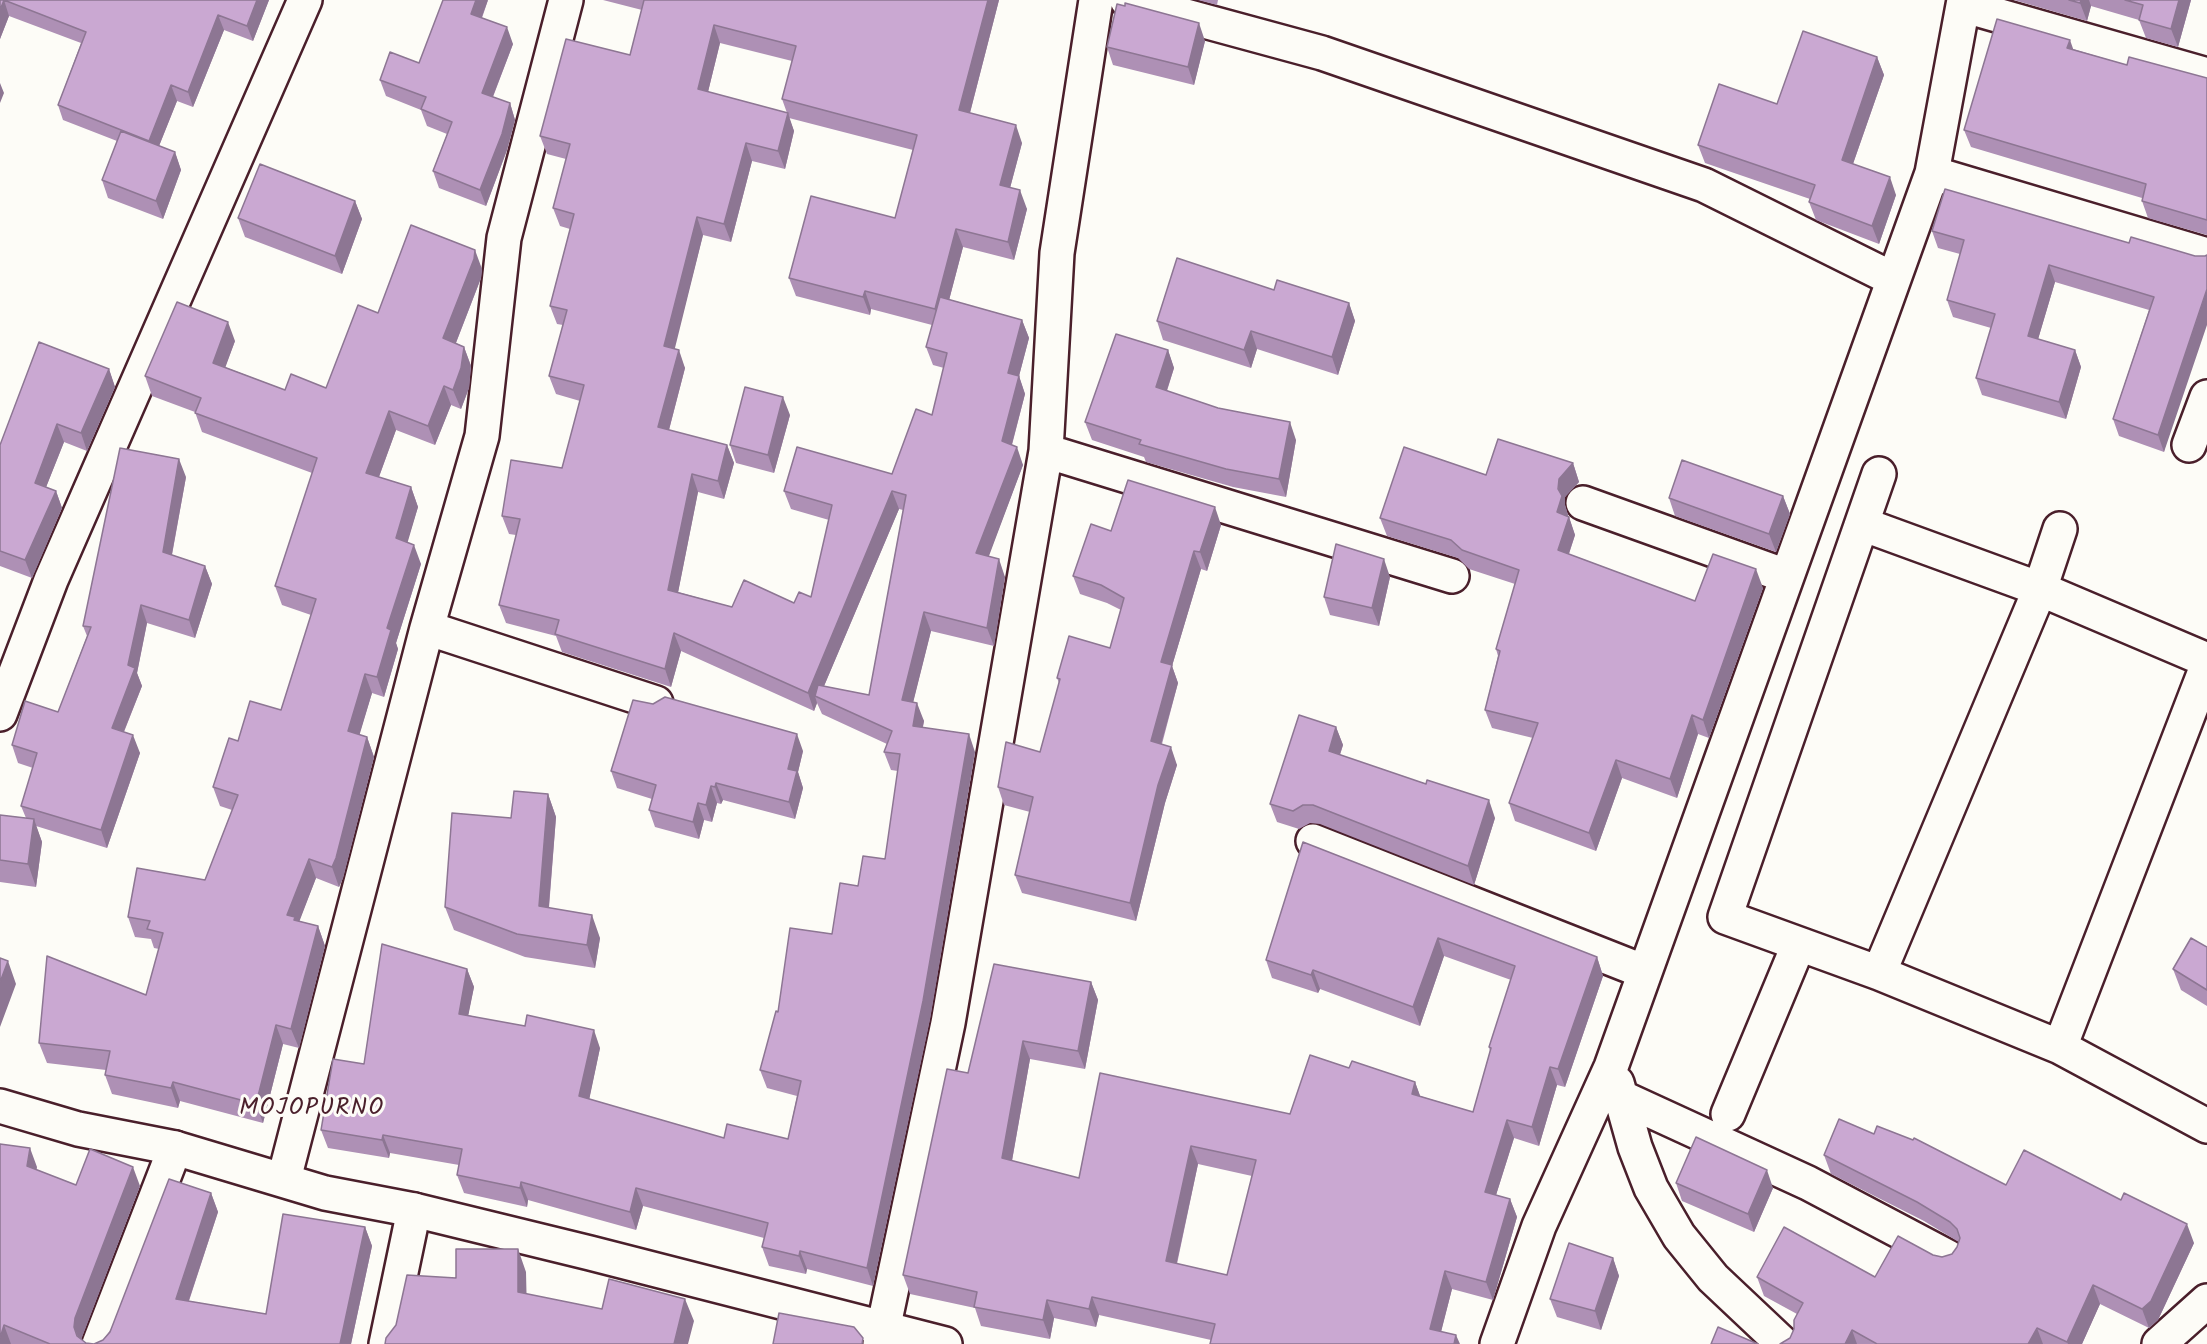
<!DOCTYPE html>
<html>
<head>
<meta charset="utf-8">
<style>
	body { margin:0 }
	canvas { display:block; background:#fdfcf7 }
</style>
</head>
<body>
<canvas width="2207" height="1344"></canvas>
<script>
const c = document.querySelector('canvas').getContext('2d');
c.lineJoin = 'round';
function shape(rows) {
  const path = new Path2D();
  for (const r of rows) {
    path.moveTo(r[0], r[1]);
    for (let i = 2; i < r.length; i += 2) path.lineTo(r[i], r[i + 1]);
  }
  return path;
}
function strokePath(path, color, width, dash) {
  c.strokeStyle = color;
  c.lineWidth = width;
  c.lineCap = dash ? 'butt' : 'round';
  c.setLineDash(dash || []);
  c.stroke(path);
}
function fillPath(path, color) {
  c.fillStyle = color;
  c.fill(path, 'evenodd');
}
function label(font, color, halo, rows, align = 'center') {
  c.font = font + ' Kalam,sans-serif';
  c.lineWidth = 6;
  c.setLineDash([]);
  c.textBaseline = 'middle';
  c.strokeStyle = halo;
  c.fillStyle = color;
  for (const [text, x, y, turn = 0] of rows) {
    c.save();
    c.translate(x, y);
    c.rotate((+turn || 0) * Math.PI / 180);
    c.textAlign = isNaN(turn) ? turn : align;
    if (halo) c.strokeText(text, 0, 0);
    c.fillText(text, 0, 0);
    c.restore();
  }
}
const street = shape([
	[1127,0,1322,53,1704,185,1893,279],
	[1965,6,2207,75],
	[1932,173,2207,255],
	[2189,445,2207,397],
	[1046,451,1452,576],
	[1879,474,1725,917,1879,973,2060,1047,2207,1126],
	[1583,503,1786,576],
	[1862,524,2040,589,2207,660],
	[427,628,656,703],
	[0,714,51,580,305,0],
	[1313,841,1645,972],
	[1879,973,2040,589,2060,529],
	[2060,1047,2207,666],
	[1617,1083,1635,1147,1651,1188,1679,1236,1713,1278,1783,1344],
	[1623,1098,1808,1183,1948,1257],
	[1728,1114,1798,946],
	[284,1179,427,628,482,436,504,238,566,0],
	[99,1344,175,1148],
	[386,1344,414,1210],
	[880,1344,948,1023,1046,451,1057,253,1096,0],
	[1497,1344,1539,1226,1611,1067,1932,173,1964,0]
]);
const secondary = shape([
	[0,1106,78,1129,175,1148,325,1193,414,1210,590,1253,945,1344],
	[2159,1344,2207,1301]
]);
strokePath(street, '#4a1f2b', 38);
strokePath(secondary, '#4a1f2b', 38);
strokePath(street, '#fdfcf7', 33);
strokePath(secondary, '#fdfcf7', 33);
fillPath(shape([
	[0,0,269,0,253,41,224,30,193,107,177,101,159,146,175,152,181,170,163,219,108,198,102,180,117,141,63,120,58,105,81,43,9,16,0,39],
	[488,0,482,18,513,44,493,97,510,103,515,120,507,150,486,206,439,188,433,171,447,134,427,126,421,110,386,96,380,80,419,63],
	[603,0,999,0,970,113,1022,143,1010,188,1027,209,1014,260,963,247,949,300,1022,320,1029,338,1019,376,1025,394,1012,445,1023,465,988,557,1005,577,994,646,931,631,913,702,924,721,923,727,975,752,930,1019,873,1286,807,1269,806,1274,769,1266,762,1247,764,1238,643,1206,636,1230,528,1200,527,1207,464,1193,457,1175,459,1165,390,1153,389,1158,328,1148,321,1130,364,1064,467,969,474,987,468,1015,600,1048,589,1099,724,1138,788,1139,797,1096,767,1088,760,1070,778,1012,832,934,858,886,885,859,898,771,891,770,884,752,887,744,822,714,817,703,814,711,681,651,671,687,562,652,556,636,506,623,499,605,516,535,509,534,502,516,562,468,580,401,556,394,549,376,563,325,557,324,550,306,570,229,560,226,553,208,566,159,547,154,540,136,630,55,642,10],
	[720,43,792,61,782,99,787,113,708,92],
	[789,118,913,150,895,218,789,278,796,296,870,315,871,309,932,325,926,347,933,365,944,368,932,415,892,474,784,491,791,509,829,520,811,597,794,603,732,607,678,592,698,492,724,499,734,463,727,445,669,430,685,368,674,348,703,235,731,242,752,161,785,169,794,131],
	[899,509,903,510,869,695,824,686],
	[1198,0,1218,0,1217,5],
	[2014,0,2191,0,2178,47,2146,38,2139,20,2091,6,2087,21],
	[1205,41,1194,85,1113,65,1107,47],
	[2073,49,2127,65,2207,78,2207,235,2148,218,2142,201,2142,198,1971,147,1964,130],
	[1877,57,1884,75,1853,164,1896,195,1879,244,1816,220,1809,202,1810,199,1705,163,1698,145,1777,104],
	[355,201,362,219,342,274,245,237,238,218],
	[1932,231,2129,243,2195,256,2205,256,2164,452,2119,436,2113,419,2149,310,2055,282,2038,339,2075,350,2081,367,2066,419,1982,395,1976,378,1991,328,1953,317,1947,300,1960,254,1938,248],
	[482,269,481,278,456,343,464,347,471,366,469,388,461,409,451,405,435,445,396,430,379,477,411,487,418,507,407,542,421,564,396,643,398,649,384,697,372,693,359,735,367,737,374,757,343,878,339,887,316,878,299,921,318,926,325,946,299,1048,283,1044,263,1123,180,1101,178,1108,112,1094,105,1075,106,1070,47,1063,39,1043,146,995,159,949,154,948,151,939,135,937,128,917,205,880,232,810,220,806,213,787,238,741,281,710,311,615,282,605,275,586,312,473,202,432,195,412,152,396,145,376,235,341,225,367,285,390,326,388,378,313],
	[1274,290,1349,303,1355,321,1338,375,1257,349,1251,368,1163,340,1157,321],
	[1168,350,1174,368,1167,391,1296,440,1286,497,1233,487,1146,462,1144,457,1092,440,1085,422],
	[109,369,115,387,87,451,64,442,46,487,56,491,62,508,32,578,0,566,0,445],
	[790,415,774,473,736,463,730,445],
	[1573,463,1579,482,1565,497,1565,505,1568,515,1568,517,1569,517,1575,535,1569,554,1695,601,1763,588,1709,738,1698,734,1677,798,1622,778,1596,851,1515,821,1509,803,1533,738,1492,728,1485,710,1498,656,1496,649,1515,584,1469,569,1458,558,1387,536,1380,518,1486,475],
	[186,477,172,555,205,566,212,584,195,638,147,623,137,673,142,686,124,732,140,753,107,848,36,826,42,842,36,887,0,882,0,815,26,818,21,806,33,768,18,763,12,745,58,712,87,636,83,626],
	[1783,496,1790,514,1776,552,1675,516,1669,498],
	[1221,525,1207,571,1201,569,1172,666,1178,683,1162,744,1177,765,1165,803,1136,921,1022,893,1015,875,1030,812,1004,805,998,787,1040,752,1059,683,1057,678,1110,648,1121,610,1107,603,1080,594,1073,576,1111,531],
	[1390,577,1379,626,1330,615,1324,597],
	[1336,727,1343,745,1340,755,1495,818,1474,885,1320,824,1310,823,1299,829,1277,822,1270,804],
	[803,751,798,772,803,788,795,819,723,800,721,804,717,803,712,822,704,820,699,839,655,827,649,810,652,799,617,788,611,771],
	[548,794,556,817,549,908,600,938,595,968,525,957,454,930,445,907,511,818],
	[1303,842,1597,957,1603,976,1565,1087,1557,1085,1539,1146,1514,1138,1496,1195,1510,1199,1517,1217,1493,1300,1452,1289,1441,1331,1211,1340,1099,1315,1096,1327,1054,1318,1050,1339,981,1326,975,1308,910,1294,903,1275,968,1073,1091,982,1098,1000,1085,1069,1030,1059,1012,1161,1079,1178,1290,1114,1349,1068,1415,1082,1420,1096,1473,1112,1490,1051,1489,1047,1511,980,1444,956,1420,1026,1320,989,1318,993,1272,978,1266,960],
	[1198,1164,1252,1176,1227,1275,1177,1264],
	[2207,947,2207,1006,2181,990,2173,969],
	[1874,1134,2006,1185,2194,1243,2158,1320,2149,1328,2100,1304,2082,1344,1780,1344,1790,1338,1794,1329,1797,1314,1764,1296,1757,1277,1875,1277,1933,1255,1942,1257,1952,1254,1957,1247,1959,1242,1957,1241,1924,1221,1831,1174,1824,1155],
	[37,1167,36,1170,76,1185,140,1186,82,1337,81,1339,86,1343,94,1344,103,1340,211,1193,218,1212,189,1301,266,1314,365,1227,372,1246,351,1344,0,1344],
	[1676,1183,1773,1188,1754,1232,1682,1201],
	[1613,1258,1619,1276,1601,1330,1557,1317,1550,1299]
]), '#ae90b5');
fillPath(shape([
	[4,0,9,16,0,39,0,10],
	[257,0,269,0,253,41,247,26],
	[476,0,488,0,477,30,471,14],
	[988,0,999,0,966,128,959,110],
	[2081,0,2089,0,2091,6,2087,21,2080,3],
	[2179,0,2191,0,2178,47,2171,29],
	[218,15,224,30,193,107,188,92],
	[1199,23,1205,41,1194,85,1188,67],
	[714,25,720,43,704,108,698,89],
	[507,27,513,44,488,109,482,93],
	[2070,40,2076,57,2067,48],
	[1877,57,1884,75,1848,178,1842,160],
	[0,83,4,93,0,103],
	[171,85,177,101,155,156,149,141],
	[510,103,515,120,507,150,486,206,480,190],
	[788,113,794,131,785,169,778,151],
	[1016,125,1022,143,1006,203,1000,185],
	[746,143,752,161,731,242,724,224],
	[175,152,181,170,163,219,156,201],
	[1890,177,1896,195,1879,244,1872,226],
	[1020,190,1027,209,1014,260,1008,242],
	[355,201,362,219,342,274,335,256],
	[697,217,703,235,671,364,664,346],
	[956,229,963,247,942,327,935,309],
	[475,250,482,269,481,278,450,358,443,338],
	[2049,265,2055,282,2034,353,2028,336],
	[2207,289,2207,325,2164,452,2158,435],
	[865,291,871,309,870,315,863,297],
	[1349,303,1355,321,1338,375,1332,357],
	[1022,320,1029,338,1019,376,1025,394,1008,459,1002,441,1008,373],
	[228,322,235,341,220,382,213,363],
	[1251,331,1257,349,1251,368,1244,350],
	[464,347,471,366,469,388,461,409,453,390],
	[679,350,685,368,665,445,658,427],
	[1168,350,1174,368,1162,405,1156,387],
	[2075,350,2081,367,2066,419,2059,402],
	[109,369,115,387,87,451,81,433],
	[444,386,451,405,435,445,428,426],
	[783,397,790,415,774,473,768,455],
	[389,411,396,430,373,493,366,473],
	[1290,422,1296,440,1286,497,1279,479],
	[57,424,64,442,41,500,35,483],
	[727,445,734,463,724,499,718,481],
	[1017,447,1023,465,983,572,976,553],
	[179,459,186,477,169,570,163,552],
	[1573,463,1579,482,1565,497,1565,505,1568,515,1563,531,1557,512,1559,479],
	[692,474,698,492,675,608,668,590],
	[411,487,418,507,403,558,396,538],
	[56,491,62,508,32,578,25,560],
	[892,491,899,509,819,698,815,696,817,703,814,711,808,693],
	[1783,496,1790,514,1776,552,1769,534],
	[1215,507,1221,525,1207,571,1200,552],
	[1569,517,1575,535,1564,568,1558,550],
	[414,545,421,564,396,643,398,649,384,697,377,677,387,628],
	[1194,551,1201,569,1172,666,1178,683,1157,759,1151,741,1161,662],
	[999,559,1005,577,994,646,987,628],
	[1384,559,1390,577,1379,626,1372,608],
	[205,566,212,584,195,638,189,620],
	[1756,569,1763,588,1709,738,1703,720],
	[141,605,147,623,137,673,142,686,118,746,112,728,128,665],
	[924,612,931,631,909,719,902,700],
	[674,633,681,651,671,687,665,669],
	[365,674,372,693,355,750,348,731],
	[917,703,924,721,919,744,913,726],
	[1692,715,1698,734,1677,798,1670,779],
	[1336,727,1343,745,1335,769,1329,751],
	[797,734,803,751,798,772,803,788,795,819,789,802,788,769],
	[969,734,975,752,930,1019,873,1286,867,1268],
	[133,735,140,753,107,848,101,830],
	[367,737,374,757,343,878,339,887,332,867],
	[1171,747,1177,765,1165,803,1136,921,1130,903,1158,785],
	[1616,760,1622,778,1596,851,1589,833],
	[716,783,723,800,721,804,715,787],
	[711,786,717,803,712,822,706,805],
	[548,794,556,817,547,929,539,906],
	[1489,800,1495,818,1474,885,1468,866],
	[698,803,704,820,699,839,693,822],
	[34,819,42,842,36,887,28,864],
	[309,859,316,878,298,925,287,915],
	[592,915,600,938,595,968,587,945],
	[318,926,325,946,299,1048,291,1029],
	[1438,938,1444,956,1420,1026,1413,1007],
	[1597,957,1603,976,1565,1087,1558,1069],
	[8,961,16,984,0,1027,0,982],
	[467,969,474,987,465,1032,459,1014],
	[1313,970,1320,989,1318,993,1311,975],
	[1091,982,1098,1000,1085,1069,1078,1051],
	[276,1025,283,1044,263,1123,256,1104],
	[594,1030,600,1048,586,1115,579,1096],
	[1023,1041,1030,1059,1009,1177,1002,1158],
	[1550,1067,1557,1085,1539,1146,1532,1127],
	[173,1082,180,1101,178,1108,171,1088],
	[1415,1082,1422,1101,1412,1094],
	[1507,1120,1514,1138,1491,1211,1485,1192],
	[383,1135,390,1153,389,1158,382,1140],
	[1191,1146,1198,1164,1173,1280,1166,1261],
	[30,1148,37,1167,34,1185,27,1166],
	[133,1167,140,1186,82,1337,81,1344,74,1327,75,1318],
	[1767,1170,1773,1188,1754,1232,1748,1214],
	[521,1182,528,1200,527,1207,520,1188],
	[636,1188,643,1206,636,1230,630,1212],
	[211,1193,218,1212,183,1318,176,1299],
	[1510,1199,1517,1217,1493,1300,1486,1282],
	[2187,1224,2194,1243,2158,1320,2149,1328,2142,1309],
	[365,1227,372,1246,351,1344,340,1344],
	[518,1249,526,1272,527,1315,518,1292],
	[800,1251,807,1269,806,1274,799,1256],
	[1613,1258,1619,1276,1601,1330,1595,1311],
	[1445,1271,1452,1289,1438,1344,1430,1329],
	[2093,1285,2100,1304,2082,1344,2068,1344,2067,1342],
	[1092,1297,1099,1315,1096,1327,1089,1309],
	[685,1299,694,1321,688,1344,674,1344],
	[1047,1300,1054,1318,1050,1339,1043,1320],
	[4,1325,11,1344,0,1344,0,1338],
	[2037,1328,2043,1344,2028,1344],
	[1852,1330,1857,1344,1845,1344],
	[1456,1335,1460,1344,1454,1344]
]), '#8d7693');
const building = shape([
	[0,0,257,0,247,26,218,15,188,92,171,85,149,141,58,105,86,32,4,0,0,10,0,0],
	[443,0,476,0,471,14,507,27,482,93,510,103,502,134,480,190,433,171,452,122,421,109,426,97,380,80,390,52,419,63,443,0],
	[644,0,988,0,959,110,1016,125,1000,185,1020,190,1008,242,956,229,935,309,865,291,863,297,789,278,811,196,895,218,917,135,782,99,796,46,714,25,698,89,788,113,778,151,746,143,724,224,697,217,664,346,679,350,658,427,727,445,718,481,692,474,668,590,732,607,744,580,794,603,799,592,811,597,832,505,784,491,797,447,892,474,916,409,932,415,947,353,926,347,940,297,1022,320,1008,373,1019,376,1002,441,1017,447,976,553,999,559,987,628,924,612,902,700,917,703,913,726,969,734,923,1001,867,1268,800,1251,799,1256,762,1247,768,1223,636,1188,630,1212,521,1182,520,1188,457,1175,462,1149,383,1135,382,1140,321,1130,333,1059,364,1064,382,944,467,969,459,1014,525,1026,527,1015,594,1030,579,1096,724,1138,727,1124,788,1139,801,1081,760,1070,776,1011,778,1012,790,928,832,934,840,883,858,886,863,856,885,859,900,754,884,752,892,731,815,696,818,685,869,695,906,495,892,491,808,693,674,633,665,669,555,634,559,620,499,605,520,519,502,516,511,460,562,468,584,385,549,376,567,310,550,306,574,214,553,208,570,144,540,136,566,39,630,55,644,0],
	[2069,0,2081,0,2080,3,2069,0],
	[2125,0,2179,0,2171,29,2139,20,2143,5,2125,0],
	[1125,3,1199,23,1188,67,1107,47,1117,4,1125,6,1125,3],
	[1997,19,2070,40,2067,48,2127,65,2129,57,2207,78,2207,220,2142,201,2146,184,1964,130,1997,19],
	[1803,31,1877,57,1842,160,1890,177,1872,226,1809,202,1815,185,1698,145,1719,84,1777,104,1803,31],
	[121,131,175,152,156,201,102,180,121,131],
	[260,164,355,201,335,256,238,218,260,164],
	[1945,189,2129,243,2131,237,2195,256,2205,256,2207,255,2207,289,2158,435,2113,419,2154,297,2049,265,2028,336,2075,350,2059,402,1976,378,1995,314,1947,300,1964,240,1932,231,1945,189],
	[411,225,475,250,474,259,443,338,464,347,461,368,453,390,444,386,428,426,389,411,366,473,411,487,396,538,414,545,387,628,391,630,377,677,365,674,348,731,367,737,336,858,332,867,309,859,287,915,295,917,294,920,318,926,291,1029,276,1025,256,1104,173,1082,171,1088,105,1075,110,1051,39,1043,47,956,146,995,163,933,147,929,150,921,128,917,137,868,205,880,238,795,213,787,229,738,238,741,250,701,281,710,316,599,275,586,317,458,195,413,201,398,145,376,177,302,228,322,213,363,285,390,291,374,326,388,358,305,378,313,411,225],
	[1177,258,1274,290,1277,280,1349,303,1332,357,1251,331,1244,350,1157,321,1177,258],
	[1116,334,1168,350,1156,387,1218,408,1290,422,1279,479,1226,469,1139,444,1141,440,1085,422,1116,334],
	[39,342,109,369,81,433,57,424,35,483,56,491,25,560,0,551,0,445,39,342],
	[745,387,783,397,768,455,730,445,745,387],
	[1498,439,1573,463,1559,479,1558,489,1562,496,1557,512,1569,517,1558,550,1695,601,1713,554,1756,569,1703,720,1692,715,1670,779,1616,760,1589,833,1509,803,1538,723,1485,710,1500,651,1496,649,1519,570,1462,550,1451,540,1380,518,1404,447,1486,475,1498,439],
	[120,448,179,459,163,552,205,566,189,620,141,605,128,665,135,668,112,728,133,735,101,830,21,806,37,753,12,745,25,701,58,712,91,627,83,626,120,448],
	[1682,460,1783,496,1769,534,1669,498,1682,460],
	[1128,480,1215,507,1200,552,1194,551,1161,662,1172,665,1151,741,1171,747,1158,785,1130,903,1015,875,1033,797,998,787,1006,742,1040,752,1060,679,1057,678,1069,636,1110,648,1124,598,1101,585,1073,576,1091,524,1111,531,1128,480],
	[1336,544,1384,559,1372,608,1324,597,1336,544],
	[665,697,797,734,788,769,797,771,789,802,716,783,715,787,711,786,706,805,698,803,693,822,649,810,656,785,611,771,633,700,653,704,665,697],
	[1299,715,1336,727,1329,751,1426,784,1427,780,1489,800,1468,866,1313,805,1303,805,1293,811,1270,804,1299,715],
	[514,791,548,794,539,906,592,915,587,945,517,934,445,907,452,813,511,818,514,791],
	[0,815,34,819,28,864,0,860,0,815],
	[1303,842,1597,957,1558,1069,1550,1067,1532,1127,1507,1120,1485,1192,1510,1199,1486,1282,1445,1271,1430,1329,1456,1335,1454,1344,1210,1344,1215,1324,1092,1297,1089,1309,1047,1300,1043,1320,974,1307,977,1292,903,1275,947,1069,968,1073,994,964,1091,982,1078,1051,1023,1041,1002,1158,1079,1178,1100,1073,1290,1114,1310,1055,1349,1068,1352,1061,1415,1082,1412,1094,1473,1112,1491,1048,1489,1047,1515,966,1438,938,1413,1007,1313,970,1311,975,1266,960,1303,842],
	[1191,1146,1256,1160,1227,1275,1166,1261,1191,1146],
	[2191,938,2207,947,2207,990,2173,969,2191,938],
	[0,958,8,961,0,982,0,958],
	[1839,1119,1874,1134,1877,1126,1913,1140,1914,1138,2006,1185,2024,1150,2121,1200,2124,1193,2187,1224,2151,1301,2142,1309,2093,1285,2067,1342,2037,1328,2028,1344,1877,1344,1852,1330,1845,1344,1780,1344,1790,1338,1794,1329,1794,1320,1803,1303,1757,1277,1784,1227,1875,1277,1898,1236,1933,1255,1942,1257,1952,1254,1957,1247,1960,1238,1957,1229,1950,1222,1917,1202,1824,1155,1839,1119],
	[1696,1137,1767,1170,1748,1214,1676,1183,1696,1137],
	[0,1144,30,1148,27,1166,76,1185,90,1149,133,1167,75,1318,74,1327,77,1336,86,1343,94,1344,103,1340,110,1332,169,1179,211,1193,176,1299,266,1314,283,1214,365,1227,340,1344,50,1344,4,1325,0,1338,0,1144],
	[1569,1243,1613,1258,1595,1311,1550,1299,1569,1243],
	[456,1249,518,1249,518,1292,602,1309,609,1279,685,1299,674,1344,385,1344,386,1338,396,1325,407,1275,456,1278,456,1249],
	[779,1313,854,1327,863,1338,862,1344,773,1344,779,1313],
	[1718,1327,1758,1344,1711,1344,1718,1327]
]);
fillPath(building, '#caa8d2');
strokePath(building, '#8d7693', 1.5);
c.letterSpacing = '1.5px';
label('24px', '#4a1f2b', '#fdfcf7', [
	["MOJOPURNO",312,1110]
]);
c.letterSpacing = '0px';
</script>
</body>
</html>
